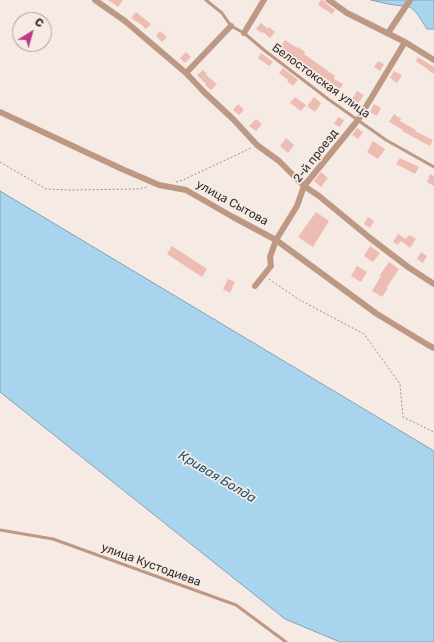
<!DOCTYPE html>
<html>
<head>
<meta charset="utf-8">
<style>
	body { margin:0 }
	#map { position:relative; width:434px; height:642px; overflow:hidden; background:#f6eae5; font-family:Rubik,sans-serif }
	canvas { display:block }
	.north { position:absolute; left:12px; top:12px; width:40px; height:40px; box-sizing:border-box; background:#f6eae5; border:1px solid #a89f9b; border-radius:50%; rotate:37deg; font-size:11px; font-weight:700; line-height:16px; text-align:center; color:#332e2c }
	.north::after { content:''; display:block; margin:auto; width:14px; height:18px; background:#ba3b87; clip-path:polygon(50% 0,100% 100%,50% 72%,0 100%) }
</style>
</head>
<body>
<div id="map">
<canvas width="434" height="642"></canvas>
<div class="north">С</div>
</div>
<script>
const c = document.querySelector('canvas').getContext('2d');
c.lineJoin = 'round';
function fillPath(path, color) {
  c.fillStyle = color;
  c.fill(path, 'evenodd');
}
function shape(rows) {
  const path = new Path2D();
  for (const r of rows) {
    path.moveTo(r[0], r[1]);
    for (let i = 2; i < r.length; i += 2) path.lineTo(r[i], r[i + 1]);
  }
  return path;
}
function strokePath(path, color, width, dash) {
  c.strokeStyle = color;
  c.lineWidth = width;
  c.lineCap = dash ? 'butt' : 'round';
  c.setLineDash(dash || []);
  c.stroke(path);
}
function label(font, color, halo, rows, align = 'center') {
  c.font = font + ' Rubik,sans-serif';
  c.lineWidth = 3.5;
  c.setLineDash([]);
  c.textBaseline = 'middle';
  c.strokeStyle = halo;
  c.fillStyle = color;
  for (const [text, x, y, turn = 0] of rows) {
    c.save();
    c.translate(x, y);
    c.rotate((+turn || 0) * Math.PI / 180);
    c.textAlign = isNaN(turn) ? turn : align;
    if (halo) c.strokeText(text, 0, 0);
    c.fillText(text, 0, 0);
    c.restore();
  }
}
const water = shape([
	[371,0,434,0,434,29,427,29,416,12,410,7,388,4,371,0],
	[0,191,434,451,434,642,340,642,285,619,0,392,0,191]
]);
fillPath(water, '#a8d5ed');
strokePath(water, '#85a3b3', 1);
fillPath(shape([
	[108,0,123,0,118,7],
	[321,0,325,1,327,4,335,10,332,14,318,5],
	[136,12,151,24,146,29,138,22,137,22,131,18],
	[261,23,268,29,269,27,275,32,270,38,263,32,262,33,256,29],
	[160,31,167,37,162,42,156,36],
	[285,40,297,48,298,47,305,52,304,54,335,76,334,79,343,84,340,89,299,60,298,62,291,57,291,56,280,48],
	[186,52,191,57,185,63,180,58],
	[261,53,273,62,269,66,258,58],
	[418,57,434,67,434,74,416,61],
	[378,61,384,64,380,71,374,67],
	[283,68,298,80,293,86,287,81,288,80,279,73],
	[203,70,207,74,206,75,217,84,211,90,205,85,206,84,197,75],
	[394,71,402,75,397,83,390,78],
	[357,91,364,95,358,103,352,99],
	[295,97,306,105,301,111,290,103],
	[314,97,321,103,315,112,307,106],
	[238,104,244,110,239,115,233,110],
	[374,104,381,108,377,116,370,112],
	[394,114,401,119,400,121,416,130,415,131,433,140,430,146,402,131,403,130,389,122],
	[338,117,344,120,340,127,334,124],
	[256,119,262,124,256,131,249,126],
	[357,128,363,132,358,139,352,135],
	[286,138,294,145,288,153,280,146],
	[373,141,385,149,378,159,367,152],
	[400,158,419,167,415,174,396,164],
	[306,163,310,167,305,174,300,171],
	[321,172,328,178,321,187,314,181],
	[430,174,434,176,434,186,427,182],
	[316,212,329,221,313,247,298,237],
	[368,217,374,221,370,228,364,224],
	[398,234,406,239,409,235,416,239,410,248,401,241,398,245,393,242],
	[172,246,207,269,202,277,167,254],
	[370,246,380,253,373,262,364,256],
	[421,252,427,256,423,263,417,259],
	[389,262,399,269,387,287,388,288,382,297,372,291,381,276,380,275],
	[357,266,367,272,361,282,351,276],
	[228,279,235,282,230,293,223,289]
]), '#edbcb3');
strokePath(shape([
	[0,162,46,189,71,190,137,189,147,187],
	[176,182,183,180,251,148],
	[269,279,298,299,364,334,400,384,403,417,434,432]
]), '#99908c', 1, [2, 2]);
strokePath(shape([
	[206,0,222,13,231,26,244,33,264,50,328,99,386,140,434,167],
	[0,530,53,539,236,605,286,642]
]), '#bd9983', 3);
strokePath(shape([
	[95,0,125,21,186,73,204,92,233,119,257,145,279,161,304,186,319,196,370,238,408,267,434,284],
	[329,0,347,13,405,42,434,60],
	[244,33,264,0],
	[388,33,410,0],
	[186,73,231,26],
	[0,112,122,169,159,185,186,190,233,217,276,240,377,314,428,345,434,348],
	[255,286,271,266,270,257,276,240,297,206,304,186,358,120,405,42]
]), '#bd9983', 6);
label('12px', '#332e2c', '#f6eae5', [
	["Белостокская улица",321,81,36],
	["2-й проезд",316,156,-52],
	["улица Сытова",232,203,29],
	["улица Кустодиева",151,565,20]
]);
label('italic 13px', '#1d546d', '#f6eae5', [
	["Кривая Болда",217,477,31]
]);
</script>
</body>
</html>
